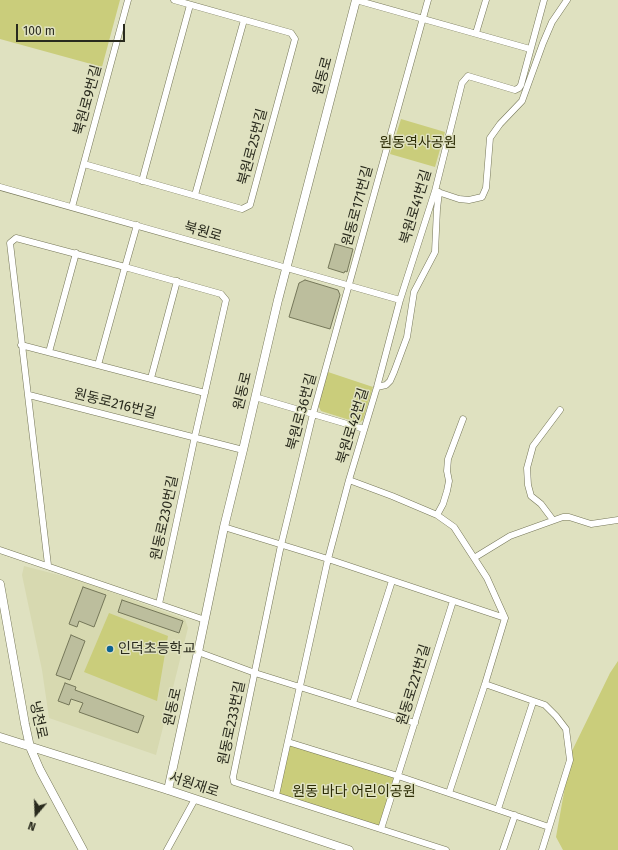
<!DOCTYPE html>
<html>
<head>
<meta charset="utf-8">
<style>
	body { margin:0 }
	#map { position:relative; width:618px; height:850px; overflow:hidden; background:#dfe1c0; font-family:"Fira Sans",sans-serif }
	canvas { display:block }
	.north { position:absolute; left:16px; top:794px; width:40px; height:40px; -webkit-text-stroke:3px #dfe1c0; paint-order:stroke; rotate:199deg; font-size:11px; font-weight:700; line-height:16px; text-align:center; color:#292a1d }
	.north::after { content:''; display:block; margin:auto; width:14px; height:18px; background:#292a1d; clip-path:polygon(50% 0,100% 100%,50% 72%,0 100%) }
	.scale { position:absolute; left:16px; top:24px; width:109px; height:18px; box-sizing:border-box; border:2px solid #292a1d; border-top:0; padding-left:5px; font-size:12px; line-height:14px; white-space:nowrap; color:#292a1d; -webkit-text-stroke:3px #dfe1c0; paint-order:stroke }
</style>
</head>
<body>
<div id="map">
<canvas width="618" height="850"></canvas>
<div class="north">N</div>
<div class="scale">100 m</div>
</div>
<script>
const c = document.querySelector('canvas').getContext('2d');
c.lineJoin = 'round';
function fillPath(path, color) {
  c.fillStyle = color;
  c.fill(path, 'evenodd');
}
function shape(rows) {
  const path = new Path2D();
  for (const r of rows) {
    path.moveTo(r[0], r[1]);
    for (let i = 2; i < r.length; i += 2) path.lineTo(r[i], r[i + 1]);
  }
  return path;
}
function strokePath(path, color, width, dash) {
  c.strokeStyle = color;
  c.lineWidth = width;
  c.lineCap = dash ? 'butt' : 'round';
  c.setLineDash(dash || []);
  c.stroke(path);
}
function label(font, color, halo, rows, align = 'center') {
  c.font = font + ' "Fira Sans","Noto Sans KR",sans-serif';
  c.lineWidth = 3;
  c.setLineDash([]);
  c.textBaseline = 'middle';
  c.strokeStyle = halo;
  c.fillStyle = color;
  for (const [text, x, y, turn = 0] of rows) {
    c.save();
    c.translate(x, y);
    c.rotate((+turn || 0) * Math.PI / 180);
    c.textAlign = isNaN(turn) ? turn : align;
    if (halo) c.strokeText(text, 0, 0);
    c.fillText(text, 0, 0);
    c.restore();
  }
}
fillPath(shape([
	[24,566,78,580,185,619,188,628,156,755,49,718,42,670,22,575]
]), '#d7d9b0');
fillPath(shape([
	[0,0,120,0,102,67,0,39],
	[401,119,445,132,435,167,390,154],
	[328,372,373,387,363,420,359,423,321,411,318,405],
	[109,613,168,636,157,701,84,672],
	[618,661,618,850,563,850,556,837,571,753,610,673],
	[288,742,398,776,381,829,276,795]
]), '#cacd7b');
const building = shape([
	[335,244,353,249,347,272,345,271,344,273,328,268,335,244],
	[305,280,338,290,340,295,330,329,289,317,299,283,305,280],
	[83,587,106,595,94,627,79,621,77,627,69,624,83,587],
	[122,600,183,621,179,633,118,612,122,600],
	[71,635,85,641,70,680,56,675,71,635],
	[65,683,76,687,75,690,144,716,138,733,79,712,83,703,71,699,69,705,58,701,65,683]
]);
fillPath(building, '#bcbe9d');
strokePath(building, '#757759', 1);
const street = shape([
	[356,0,530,49],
	[428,0,313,414,281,545,233,777,234,782,446,850],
	[476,33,486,0],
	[84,164,242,209,250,205,295,39,291,33,174,0],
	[142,181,190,5],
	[0,187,400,300],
	[435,191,459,199,469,200,482,197,486,188,490,138,500,124,522,101,543,43,552,22,567,0],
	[195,195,244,20],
	[72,207,128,0],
	[21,345,205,393],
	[49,352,76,253],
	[98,365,125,267,221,294,226,300,195,436,159,604],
	[151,378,177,281],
	[377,387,386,385,390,381,394,372,407,337,414,292,435,252,437,209,439,192],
	[29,395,243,450],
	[255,397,364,429],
	[349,480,392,496,437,515,454,527,487,578,505,618],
	[437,515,443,504,447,491,449,481,447,471,448,459,463,419],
	[553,520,541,504,531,496,528,485,527,468,533,446,560,410],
	[224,527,328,559,505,618,485,684,545,705,556,716,566,729,570,760,542,850],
	[0,550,205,620],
	[474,558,510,536,563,517,569,517,591,524,618,520],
	[48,565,10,243,16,238,125,267,137,225],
	[198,652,255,673,415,723],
	[353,703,392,581],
	[288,742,398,776,549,827],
	[449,793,485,684],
	[276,795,328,559,349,480,377,387,400,300,435,191,462,83,468,76,515,90,519,88,521,85,544,0],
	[498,809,533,702],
	[381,829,453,601],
	[167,850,195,799],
	[503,850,515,815]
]);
const secondary = shape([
	[0,584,25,724,30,747,40,770,83,850],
	[0,737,168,790,349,850],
	[168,790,198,652,224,527,243,450,278,300,356,0]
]);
strokePath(street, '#767759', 7);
strokePath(secondary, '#767759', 9);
strokePath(street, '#fff', 6);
strokePath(secondary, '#fff', 8);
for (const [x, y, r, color] of [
	[110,649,4,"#0b6293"]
]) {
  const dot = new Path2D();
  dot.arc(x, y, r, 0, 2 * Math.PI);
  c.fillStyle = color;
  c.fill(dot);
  strokePath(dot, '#dfe1c0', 1.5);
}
label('14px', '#292a1d', '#dfe1c0', [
	["원동로",323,76,-75],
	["북원로9번길",88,100,-75],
	["북원로25번길",253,147,-75],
	["원동로171번길",358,206,-75],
	["북원로41번길",416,207,-73],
	["북원로",203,232,16],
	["원동로",243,391,-77],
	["원동로216번길",115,404,14],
	["북원로36번길",302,412,-75],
	["북원로42번길",353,426,-73],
	["원동로230번길",165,518,-78],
	["원동로221번길",414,685,-73],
	["원동로",173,707,-77],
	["냉천로",38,720,78],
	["원동로233번길",232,723,-78],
	["서원재로",194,785,18]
]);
label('14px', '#2c2c04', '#dfe1c0', [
	["원동역사공원",418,143],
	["원동 바다 어린이공원",354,792]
]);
label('14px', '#292a1d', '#dfe1c0', [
	["인덕초등학교",118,649]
], 'left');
</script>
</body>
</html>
